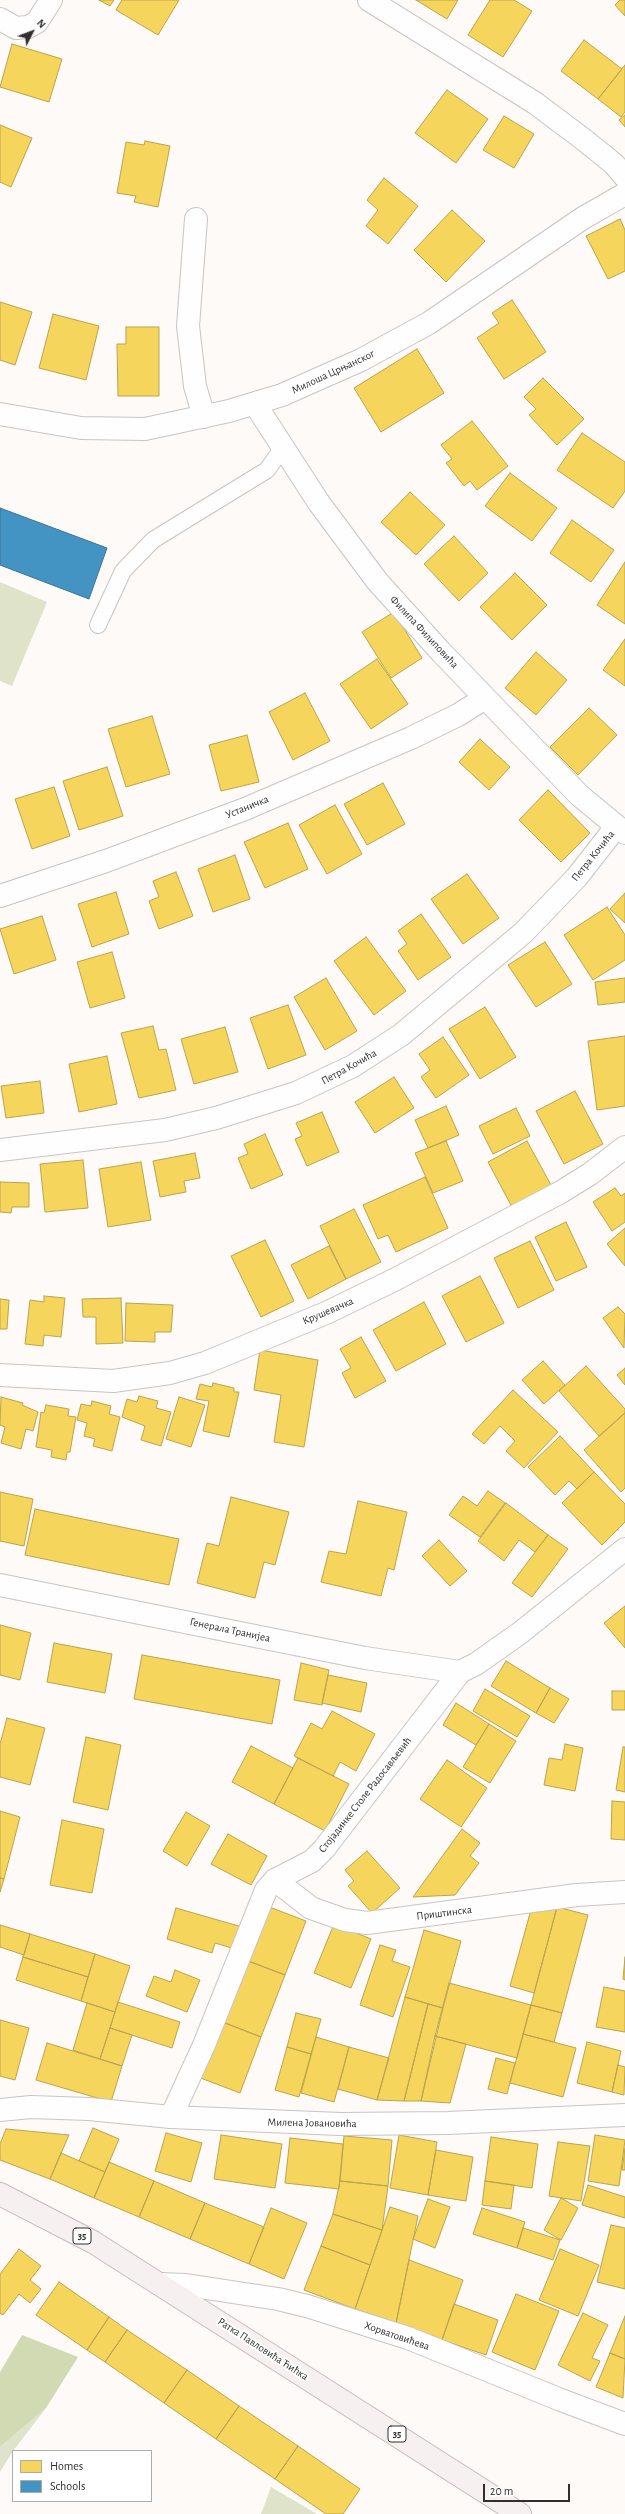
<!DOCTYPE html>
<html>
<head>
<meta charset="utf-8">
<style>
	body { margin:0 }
	#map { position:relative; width:625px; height:2514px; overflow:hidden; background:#fdfaf8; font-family:"Alegreya Sans",sans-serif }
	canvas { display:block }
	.legend { position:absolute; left:12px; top:2450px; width:140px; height:52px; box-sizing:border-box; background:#fff; border:1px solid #acacab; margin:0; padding:5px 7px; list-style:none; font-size:12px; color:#302f2e }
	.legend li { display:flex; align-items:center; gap:8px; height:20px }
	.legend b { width:20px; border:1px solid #acacab }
	.north { position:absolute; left:12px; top:12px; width:40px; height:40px; -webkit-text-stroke:3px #fff; paint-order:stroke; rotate:48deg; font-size:11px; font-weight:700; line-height:16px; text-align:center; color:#302f2e }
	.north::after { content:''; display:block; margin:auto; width:14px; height:18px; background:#302f2e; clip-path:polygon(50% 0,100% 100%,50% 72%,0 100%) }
	.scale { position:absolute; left:483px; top:2484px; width:87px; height:18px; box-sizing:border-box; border:2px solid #302f2e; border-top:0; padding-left:5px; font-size:12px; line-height:14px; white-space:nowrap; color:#302f2e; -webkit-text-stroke:3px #fff; paint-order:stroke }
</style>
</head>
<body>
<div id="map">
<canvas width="625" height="2514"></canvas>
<ul class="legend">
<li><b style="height:11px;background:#f6d55c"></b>Homes</li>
<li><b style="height:11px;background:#4393c3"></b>Schools</li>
</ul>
<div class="north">N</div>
<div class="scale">20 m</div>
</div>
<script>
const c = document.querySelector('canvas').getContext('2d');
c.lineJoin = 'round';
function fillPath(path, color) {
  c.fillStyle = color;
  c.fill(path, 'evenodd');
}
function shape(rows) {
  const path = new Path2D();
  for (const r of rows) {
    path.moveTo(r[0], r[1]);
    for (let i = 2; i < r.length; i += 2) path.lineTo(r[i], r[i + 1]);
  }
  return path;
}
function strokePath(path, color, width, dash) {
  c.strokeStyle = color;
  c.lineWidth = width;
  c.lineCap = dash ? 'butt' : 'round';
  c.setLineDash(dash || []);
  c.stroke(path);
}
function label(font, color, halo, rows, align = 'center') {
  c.font = font + ' "Alegreya Sans",sans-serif';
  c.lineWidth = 4;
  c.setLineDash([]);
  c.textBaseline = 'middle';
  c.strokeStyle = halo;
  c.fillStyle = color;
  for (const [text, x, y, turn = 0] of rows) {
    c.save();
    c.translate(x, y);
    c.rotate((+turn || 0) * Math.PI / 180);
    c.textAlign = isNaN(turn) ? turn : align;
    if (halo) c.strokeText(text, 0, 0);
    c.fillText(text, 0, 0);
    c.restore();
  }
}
fillPath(shape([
	[0,582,47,602,12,686,0,681],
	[46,2408,13,2451,0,2472,0,2447],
	[271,2487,317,2514,261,2514]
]), '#dee3ca');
fillPath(shape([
	[22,2335,78,2357,46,2408,0,2447,0,2372]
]), '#d1dab3');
const homes = shape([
	[99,0,114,0,110,6,99,0],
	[122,0,179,0,158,35,116,10,122,0],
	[416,0,458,0,447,19,416,0],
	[490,0,514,0,532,11,503,57,468,35,490,0],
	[620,0,625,0,625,16,615,5,620,0],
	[584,40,622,69,598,99,561,71,584,40],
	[12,44,62,59,49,102,0,87,12,44],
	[625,65,625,112,621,117,598,99,625,65],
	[447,90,488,119,456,163,415,133,447,90],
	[625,115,625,127,619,120,625,115],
	[504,116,534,134,514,168,483,150,504,116],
	[0,125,32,138,11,187,0,182,0,125],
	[145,141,170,146,158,207,134,202,136,196,117,193,126,142,144,145,145,141],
	[384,178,418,206,388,244,366,226,378,210,367,200,384,178],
	[452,210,485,241,446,282,414,250,452,210],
	[620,219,625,230,625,271,608,279,586,236,620,219],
	[512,300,546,352,504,379,477,338,499,323,492,313,512,300],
	[0,302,32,312,15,365,0,360,0,302],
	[53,314,99,326,86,380,39,368,53,314],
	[126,327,159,327,159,396,118,396,117,344,126,344,126,327],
	[417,349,444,393,381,432,354,388,417,349],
	[543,378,584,419,557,445,529,415,536,409,524,397,543,378],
	[472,421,508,466,477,490,470,481,464,486,446,463,452,459,441,445,472,421],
	[582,433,625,462,625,491,613,508,557,470,582,433],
	[510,473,557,508,532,541,485,506,510,473],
	[410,492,445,525,416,555,381,522,410,492],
	[572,520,614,550,591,582,550,553,572,520],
	[454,536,488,573,459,601,424,564,454,536],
	[625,562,625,624,597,605,625,562],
	[515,573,547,605,512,640,480,607,515,573],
	[394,612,422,658,391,678,362,632,394,612],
	[625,639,625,686,603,670,625,639],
	[536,652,567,680,536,715,505,688,536,652],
	[377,659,408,704,371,729,340,684,377,659],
	[305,693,330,741,293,760,269,712,305,693],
	[589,708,617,735,578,775,550,747,589,708],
	[152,716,170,774,126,787,108,729,152,716],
	[247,735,259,782,221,791,209,745,247,735],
	[480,739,510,767,489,790,459,762,480,739],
	[107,767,123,816,79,830,63,781,107,767],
	[383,783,405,824,367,845,344,804,383,783],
	[54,787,70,836,32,849,15,799,54,787],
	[548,790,590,833,561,862,519,820,548,790],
	[335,805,362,854,327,874,299,825,335,805],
	[288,823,308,869,265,888,244,842,288,823],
	[235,855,250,899,213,912,198,869,235,855],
	[176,872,193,916,159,929,149,901,159,897,153,881,176,872],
	[467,874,499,918,463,944,431,899,467,874],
	[116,892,129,934,92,947,78,904,116,892],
	[625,893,625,923,610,909,625,893],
	[607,907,625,935,625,960,593,980,564,935,607,907],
	[421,914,451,957,418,980,398,951,407,944,398,931,421,914],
	[42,916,56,960,14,974,0,929,42,916],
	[366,937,406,991,374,1015,334,961,366,937],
	[545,942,572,984,536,1007,508,965,545,942],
	[112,952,125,998,90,1008,77,962,112,952],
	[326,978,357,1031,325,1050,294,997,326,978],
	[625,978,625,1002,598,1005,595,982,625,978],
	[288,1005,306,1055,268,1069,250,1018,288,1005],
	[485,1007,516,1057,480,1079,449,1029,485,1007],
	[153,1026,159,1050,166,1049,176,1090,139,1098,121,1033,153,1026],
	[225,1027,238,1072,194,1084,181,1039,225,1027],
	[625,1036,625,1106,597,1110,588,1041,625,1036],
	[443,1037,469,1075,436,1098,421,1077,430,1070,419,1054,443,1037],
	[107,1056,117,1104,79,1112,69,1064,107,1056],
	[394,1077,414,1108,375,1133,355,1102,394,1077],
	[40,1081,44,1113,6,1118,1,1086,40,1081],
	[575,1091,603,1144,564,1164,536,1111,575,1091],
	[446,1106,459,1135,428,1148,415,1120,446,1106],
	[516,1108,530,1136,493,1154,479,1126,516,1108],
	[322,1112,339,1152,307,1166,295,1139,302,1136,296,1123,322,1112],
	[265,1134,283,1175,251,1189,238,1158,248,1154,244,1144,265,1134],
	[446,1141,463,1181,433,1193,415,1153,446,1141],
	[527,1141,551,1185,512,1207,488,1162,527,1141],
	[195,1153,200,1178,184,1181,186,1192,160,1197,153,1161,195,1153],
	[83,1160,88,1208,45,1212,40,1164,83,1160],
	[141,1162,151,1220,108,1227,99,1169,141,1162],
	[425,1177,448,1228,396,1252,388,1235,378,1239,363,1205,425,1177],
	[0,1182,29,1183,29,1207,12,1207,11,1213,0,1212,0,1182],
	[615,1188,621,1196,625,1193,625,1222,612,1231,593,1202,615,1188],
	[354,1209,381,1262,346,1279,320,1226,354,1209],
	[566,1222,587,1267,556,1281,535,1237,566,1222],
	[625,1228,625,1266,607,1244,625,1228],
	[265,1240,294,1301,261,1317,231,1256,265,1240],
	[530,1241,554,1290,518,1308,494,1258,530,1241],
	[329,1246,346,1279,308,1299,291,1265,329,1246],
	[480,1276,504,1323,466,1342,442,1296,480,1276],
	[44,1296,65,1298,61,1337,44,1335,43,1346,25,1344,30,1300,44,1302,44,1296],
	[121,1298,123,1343,96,1344,96,1317,83,1317,82,1299,121,1298],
	[0,1299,9,1300,7,1329,0,1329,0,1299],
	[424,1302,446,1344,396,1371,373,1330,424,1302],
	[126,1303,173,1305,171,1332,155,1332,155,1342,125,1341,126,1303],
	[618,1307,625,1314,624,1348,603,1318,618,1307],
	[361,1337,386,1381,355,1398,342,1373,351,1368,340,1349,361,1337],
	[260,1350,318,1360,304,1447,274,1442,281,1395,254,1390,260,1350],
	[543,1361,565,1385,544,1404,522,1380,543,1361],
	[586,1366,625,1409,625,1413,599,1436,559,1391,586,1366],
	[625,1368,625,1385,617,1375,625,1368],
	[213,1383,234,1388,234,1392,239,1392,229,1437,203,1431,209,1401,196,1399,200,1384,212,1387,213,1383],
	[513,1390,558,1432,524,1468,506,1451,515,1441,500,1426,484,1444,472,1434,513,1390],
	[139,1396,158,1401,156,1408,171,1412,161,1446,141,1440,145,1426,122,1417,127,1399,137,1402,139,1396],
	[1,1397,23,1403,22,1405,38,1412,33,1431,26,1429,21,1449,1,1443,5,1427,0,1425,1,1397],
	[179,1397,205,1405,191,1447,166,1439,179,1397],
	[92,1401,111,1406,109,1414,120,1417,112,1451,93,1446,95,1439,84,1436,87,1423,77,1420,81,1404,91,1406,92,1401],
	[46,1405,69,1409,68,1416,76,1417,70,1452,67,1452,66,1460,51,1457,52,1450,36,1447,41,1412,44,1413,46,1405],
	[625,1413,625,1488,621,1492,584,1450,625,1413],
	[560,1436,594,1472,577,1489,569,1481,555,1495,528,1467,560,1436],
	[594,1472,625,1504,625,1522,602,1545,562,1503,594,1472],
	[488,1491,505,1503,480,1537,449,1515,463,1496,477,1506,488,1491],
	[0,1492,33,1499,24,1546,0,1541,0,1492],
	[231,1497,289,1512,275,1565,264,1562,255,1598,197,1583,207,1543,219,1546,231,1497],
	[358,1501,407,1512,394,1570,388,1568,381,1596,321,1582,329,1551,346,1554,358,1501],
	[506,1503,548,1535,535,1552,519,1540,504,1561,478,1541,506,1503],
	[35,1509,179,1539,169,1585,25,1555,35,1509],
	[548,1535,568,1549,532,1597,512,1583,548,1535],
	[439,1540,467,1571,450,1586,422,1556,439,1540],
	[625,1606,625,1648,604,1623,625,1606],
	[0,1625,31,1633,20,1680,0,1675,0,1625],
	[54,1643,112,1654,105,1693,47,1682,54,1643],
	[142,1655,280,1680,272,1724,134,1699,142,1655],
	[506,1661,550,1688,536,1713,491,1686,506,1661],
	[301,1663,329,1670,322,1705,294,1700,301,1663],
	[328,1675,367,1683,361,1712,322,1703,328,1675],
	[550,1688,569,1699,554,1723,536,1713,550,1688],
	[485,1689,530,1716,517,1737,473,1711,485,1689],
	[612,1691,625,1691,625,1710,612,1710,612,1691],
	[456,1703,489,1724,476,1745,443,1725,456,1703],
	[332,1711,375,1734,356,1771,340,1762,333,1776,294,1756,311,1723,322,1729,332,1711],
	[7,1718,45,1728,30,1785,0,1777,0,1744,7,1718],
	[489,1724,516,1741,490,1783,463,1767,489,1724],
	[86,1737,121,1745,108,1810,73,1802,86,1737],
	[565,1744,583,1748,575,1791,544,1785,549,1758,562,1760,565,1744],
	[251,1746,293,1768,274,1804,232,1782,251,1746],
	[623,1747,625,1747,625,1792,616,1790,623,1747],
	[298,1758,349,1784,325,1831,274,1804,298,1758],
	[447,1760,487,1788,461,1827,420,1799,447,1760],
	[612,1801,625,1802,625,1840,611,1839,612,1801],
	[0,1811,20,1817,4,1879,0,1878,0,1811],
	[186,1812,210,1826,187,1866,163,1851,186,1812],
	[62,1820,104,1829,92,1893,50,1885,62,1820],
	[462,1829,480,1843,470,1856,479,1863,455,1895,413,1897,462,1829],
	[228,1834,267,1856,251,1885,211,1864,228,1834],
	[367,1851,400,1888,372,1913,348,1886,354,1881,345,1870,367,1851],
	[0,1878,4,1879,0,1892,0,1878],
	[264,1905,306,1921,285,1975,243,1959,264,1905],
	[532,1906,557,1907,534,1993,510,1986,532,1906],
	[557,1907,588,1915,562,2013,531,2005,557,1907],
	[176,1908,242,1927,235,1949,215,1943,212,1953,167,1939,176,1908],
	[334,1924,371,1939,351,1988,314,1973,334,1924],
	[0,1925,30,1934,24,1955,0,1947,0,1925],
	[424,1930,461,1941,443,2008,405,1997,424,1930],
	[30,1934,95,1954,88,1977,23,1957,30,1934],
	[380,1945,396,1950,392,1961,410,1967,393,2017,360,2005,380,1945],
	[95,1954,130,1966,115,2012,81,2001,95,1954],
	[23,1957,88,1977,81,2001,16,1980,23,1957],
	[625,1957,625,1980,623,1979,625,1957],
	[243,1959,285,1975,261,2037,220,2021,243,1959],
	[175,1970,200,1980,187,2012,146,1996,154,1976,171,1982,175,1970],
	[449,1983,531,2005,517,2058,435,2036,449,1983],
	[604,1987,625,1991,625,2032,596,2027,604,1987],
	[405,1997,428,2004,404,2101,377,2100,405,1997],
	[118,2002,180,2022,172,2048,110,2028,118,2002],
	[87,2003,115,2012,100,2059,73,2050,87,2003],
	[428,2004,443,2008,421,2101,404,2101,428,2004],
	[531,2005,562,2013,554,2042,523,2034,531,2005],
	[296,2013,321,2019,311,2054,287,2047,296,2013],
	[0,2020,29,2028,15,2080,0,2076,0,2020],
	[220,2021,261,2037,240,2093,198,2077,220,2021],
	[110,2028,132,2035,122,2066,100,2059,110,2028],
	[523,2034,576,2048,563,2097,510,2083,523,2034],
	[435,2036,466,2044,450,2103,421,2101,435,2036],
	[316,2037,349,2047,334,2102,301,2093,316,2037],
	[587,2042,621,2051,612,2092,577,2083,587,2042],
	[47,2043,122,2066,111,2102,36,2080,47,2043],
	[287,2047,311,2054,299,2097,275,2090,287,2047],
	[349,2047,389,2058,377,2100,338,2089,349,2047],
	[496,2058,515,2063,507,2094,488,2089,496,2058],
	[618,2065,625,2067,624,2095,612,2092,618,2065],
	[93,2128,119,2139,105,2172,79,2161,93,2128],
	[6,2129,69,2135,50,2179,0,2160,0,2144,6,2129],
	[166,2133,202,2143,191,2182,155,2171,166,2133],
	[221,2135,282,2144,275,2188,214,2179,221,2135],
	[399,2135,437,2142,428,2195,390,2188,399,2135],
	[595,2135,625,2140,619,2186,588,2181,595,2135],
	[344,2136,392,2140,388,2186,340,2181,344,2136],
	[491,2137,538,2144,532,2188,485,2181,491,2137],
	[290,2138,343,2144,339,2189,285,2183,290,2138],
	[558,2142,590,2146,581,2201,549,2196,558,2142],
	[625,2148,625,2170,622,2170,625,2148],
	[436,2150,473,2157,466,2201,428,2195,436,2150],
	[61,2153,105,2172,94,2198,50,2179,61,2153],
	[109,2162,154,2181,139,2217,94,2198,109,2162],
	[154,2181,205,2203,190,2239,139,2217,154,2181],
	[340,2181,388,2186,382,2230,333,2214,340,2181],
	[485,2181,514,2185,511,2209,482,2205,485,2181],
	[588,2185,625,2197,625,2218,582,2205,588,2185],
	[561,2198,578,2208,561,2240,544,2230,561,2198],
	[428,2199,450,2207,435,2248,413,2239,428,2199],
	[205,2203,264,2227,249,2264,190,2239,205,2203],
	[390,2207,418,2216,396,2323,355,2309,390,2207],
	[271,2208,307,2223,284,2279,249,2264,271,2208],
	[482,2208,525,2222,517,2248,473,2234,482,2208],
	[333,2214,382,2230,370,2265,321,2246,333,2214],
	[611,2225,625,2228,625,2289,597,2282,611,2225],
	[523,2228,560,2240,553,2260,517,2248,523,2228],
	[321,2246,370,2265,355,2309,304,2290,321,2246],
	[19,2249,41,2266,30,2280,41,2289,30,2303,19,2294,3,2315,0,2313,0,2274,19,2249],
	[560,2249,599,2265,578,2316,539,2300,560,2249],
	[409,2260,463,2280,442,2340,396,2323,409,2260],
	[59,2282,109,2317,87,2350,36,2315,59,2282],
	[516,2294,559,2311,535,2370,492,2352,516,2294],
	[454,2304,498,2320,486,2355,442,2340,454,2304],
	[583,2313,608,2325,592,2358,600,2361,590,2381,558,2365,583,2313],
	[625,2316,625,2359,610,2353,625,2316],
	[109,2317,127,2330,105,2362,87,2350,109,2317],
	[127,2330,187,2370,164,2403,105,2362,127,2330],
	[610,2353,625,2359,623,2398,596,2387,610,2353],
	[187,2370,239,2406,216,2439,164,2403,187,2370],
	[239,2406,298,2446,275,2479,216,2439,239,2406],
	[298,2446,360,2489,343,2514,326,2514,275,2479,298,2446]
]);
fillPath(homes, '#f6d55c');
strokePath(homes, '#bba34e', 1);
const schools = shape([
	[0,508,107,548,89,599,0,565,0,508]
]);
fillPath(schools, '#4393c3');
strokePath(schools, '#3d7596', 1);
const service = shape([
	[98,625,123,571,153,540,267,470,282,449]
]);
const minor = shape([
	[369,0,535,103,583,139,614,164,625,177],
	[0,19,16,28,28,27,37,22,51,0],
	[196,219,188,326,195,386,204,417],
	[255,404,319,503,377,581,441,652,579,795,625,833],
	[0,414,81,428,145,429,229,411,282,395,361,360,429,323,583,218,625,194],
	[0,896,106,861,245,809,411,738,458,715,485,698],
	[0,1150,165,1130,216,1118,296,1093,353,1066,401,1035,523,933,577,877,616,827],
	[0,1375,113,1381,170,1373,205,1363,326,1313,394,1280,561,1192,590,1174,625,1147],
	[0,1585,365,1658,460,1672],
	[275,1880,311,1908,345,1920,367,1923,577,1895,625,1892],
	[171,2117,204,2045,266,1890,275,1880,312,1861,324,1849,460,1672,476,1664,520,1633,625,1549],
	[160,2284,186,2285,278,2299,307,2306,408,2338,561,2400,625,2424]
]);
const secondary = shape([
	[0,2110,31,2107,89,2109,171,2117,340,2124,448,2123,625,2115]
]);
const primary = shape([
	[0,2194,93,2242,520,2514]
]);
strokePath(service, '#c7c5c4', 18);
strokePath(minor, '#c7c5c4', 24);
strokePath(secondary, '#c7c5c4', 24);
strokePath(primary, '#c8bbbe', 24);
strokePath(service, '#fffefe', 16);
strokePath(minor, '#fffefe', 22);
strokePath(secondary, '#fffefe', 22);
strokePath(primary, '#f7f0f1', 22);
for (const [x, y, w] of [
	[82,2236,18],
	[397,2434,18]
]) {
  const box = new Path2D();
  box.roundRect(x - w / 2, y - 8, w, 16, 3);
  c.fillStyle = '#fff';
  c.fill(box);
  strokePath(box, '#302f2e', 1);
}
label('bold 10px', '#302f2e', null, [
	["35",82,2236],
	["35",397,2434]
]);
label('11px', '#302f2e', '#fff', [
	["Милоша Црњанског",333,372,-25],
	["Филипа Филиповића",424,632,47],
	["Устаничка",247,807,-22],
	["Петра Кочића",593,856,-51],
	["Петра Кочића",349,1067,-29],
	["Крушевачка",328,1311,-23],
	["Генерала Транијеа",230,1630,12],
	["Стојадинке Столе Радосављевић",365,1795,-52],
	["Приштинска",444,1913,-7],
	["Милена Јовановића",312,2123,1],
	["Хорватовићева",397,2336,19],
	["Ратка Павловића Ћићка",263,2349,33]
]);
</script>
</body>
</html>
